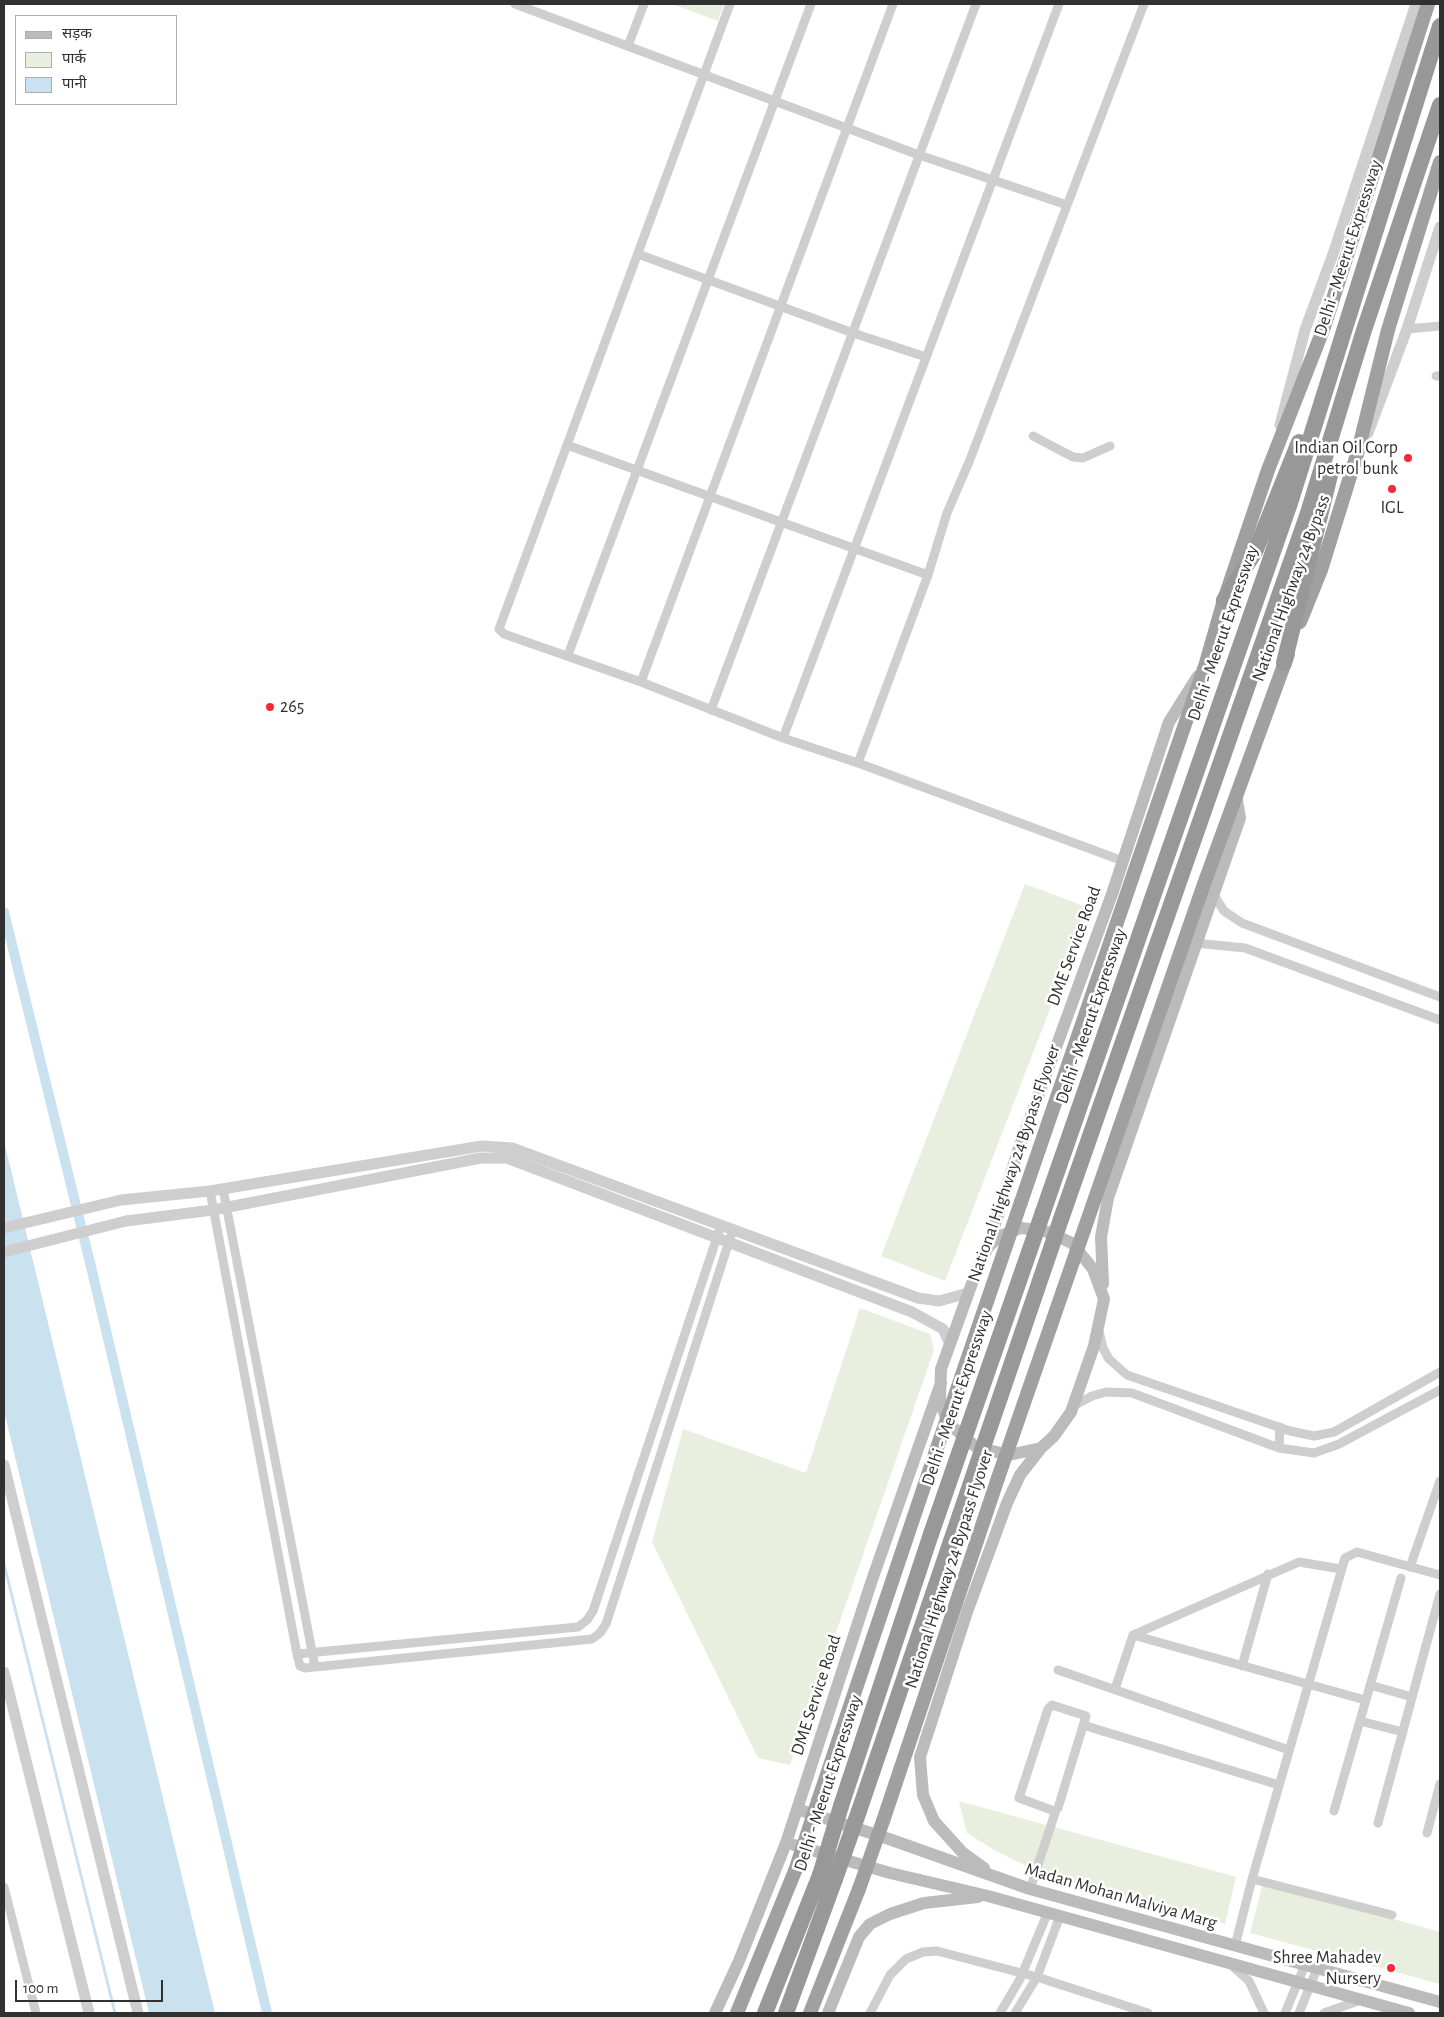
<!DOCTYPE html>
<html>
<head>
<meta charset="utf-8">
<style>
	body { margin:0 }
	#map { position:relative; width:1444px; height:2017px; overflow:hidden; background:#fff; font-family:"Alegreya Sans","Noto Sans Devanagari",sans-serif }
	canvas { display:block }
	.frame { position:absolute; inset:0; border:5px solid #313131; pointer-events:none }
	.legend { position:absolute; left:15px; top:15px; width:162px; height:90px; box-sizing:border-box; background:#fff; border:1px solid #adadad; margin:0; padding:6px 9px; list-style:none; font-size:15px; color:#313131 }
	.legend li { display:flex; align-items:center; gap:10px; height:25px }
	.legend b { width:25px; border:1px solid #adadad }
	.scale { position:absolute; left:15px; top:1980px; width:148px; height:22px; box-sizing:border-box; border:2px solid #313131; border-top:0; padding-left:6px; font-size:15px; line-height:18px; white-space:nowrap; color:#313131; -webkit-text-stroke:4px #fff; paint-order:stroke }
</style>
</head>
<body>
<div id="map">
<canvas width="1444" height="2017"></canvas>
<div class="frame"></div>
<ul class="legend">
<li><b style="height:6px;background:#bbb"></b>सड़क</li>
<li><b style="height:14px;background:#e8efde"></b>पार्क</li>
<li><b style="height:14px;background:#cae2f0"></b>पानी</li>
</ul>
<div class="scale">100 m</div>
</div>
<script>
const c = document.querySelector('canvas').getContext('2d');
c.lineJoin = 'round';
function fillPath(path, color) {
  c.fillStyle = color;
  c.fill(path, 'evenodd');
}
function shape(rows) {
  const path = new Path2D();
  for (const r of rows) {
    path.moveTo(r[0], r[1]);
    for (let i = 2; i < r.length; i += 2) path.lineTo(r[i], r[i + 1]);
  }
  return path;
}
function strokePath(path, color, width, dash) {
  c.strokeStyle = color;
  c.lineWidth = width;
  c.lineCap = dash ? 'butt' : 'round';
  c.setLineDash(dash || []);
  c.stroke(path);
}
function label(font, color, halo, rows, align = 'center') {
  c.font = font + ' "Alegreya Sans",sans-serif';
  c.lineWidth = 5;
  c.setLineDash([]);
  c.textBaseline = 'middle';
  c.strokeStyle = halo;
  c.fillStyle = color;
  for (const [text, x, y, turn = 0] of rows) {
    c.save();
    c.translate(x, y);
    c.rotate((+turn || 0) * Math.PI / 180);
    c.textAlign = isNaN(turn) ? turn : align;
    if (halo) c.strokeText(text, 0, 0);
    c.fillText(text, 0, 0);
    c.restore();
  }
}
fillPath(shape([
	[672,4,724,4,718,21],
	[1025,884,1089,908,945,1281,881,1256],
	[860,1308,930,1334,934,1350,790,1765,758,1758,652,1542,683,1429,806,1473],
	[959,1801,1236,1877,1225,1924,1038,1872,994,1850,967,1833],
	[1263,1883,1440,1932,1440,1984,1250,1933]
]), '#e8efde');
fillPath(shape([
	[4,1141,215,2013,149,2013,4,1411]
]), '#cae2f0');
strokePath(shape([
	[4,1564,115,2013]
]), '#cae2f0', 3);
strokePath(shape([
	[4,912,92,1271,267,2013]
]), '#cae2f0', 10);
strokePath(shape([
	[515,4,919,155,1067,205],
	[730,4,499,629,504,634,641,682,783,738,858,763,1123,861],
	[628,46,644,4],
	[638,254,853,333,926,357],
	[1407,329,1440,326],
	[1436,376,1440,376],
	[1033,436,1073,457,1083,458,1110,446],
	[567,445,928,575],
	[568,655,811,4],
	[641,682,893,4],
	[711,710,976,4],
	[783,738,1059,4],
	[858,763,928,575,947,513,969,462,1144,4],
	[1214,895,1224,911,1242,923,1440,997],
	[1195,943,1245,948,1440,1020],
	[223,1189,315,1667],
	[210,1191,297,1654,300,1666,305,1668,592,1639,600,1633,606,1624,733,1229],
	[1099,1331,1103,1348,1109,1359,1127,1375,1290,1431,1314,1436,1334,1432,1440,1372],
	[1073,1406,1092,1396,1106,1392,1132,1393,1279,1448,1314,1453,1339,1444,1440,1390],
	[1279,1448,1280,1427],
	[1410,1567,1440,1481],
	[1133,1635,1365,1700],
	[297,1654,578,1627,587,1620,593,1611,721,1225],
	[1242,1666,1268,1574],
	[1058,1670,1289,1750],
	[1370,1685,1412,1697],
	[1115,1689,1133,1635,1299,1562,1341,1569],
	[1052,1705,1086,1716,1058,1808,1054,1811,1019,1798,1048,1709,1052,1705],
	[1360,1721,1403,1732],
	[1083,1725,1279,1785],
	[1334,1811,1401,1578],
	[1378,1823,1440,1594],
	[1427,1833,1440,1784],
	[1252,1879,1392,1915],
	[4,1887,36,2013],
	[1030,1889,1056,1810],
	[1235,1946,1252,1879,1345,1558,1357,1552,1440,1575],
	[1231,1965,1249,1981,1264,2013],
	[870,2013,890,1975,906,1959,923,1952,937,1951,1037,1977,1148,2013],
	[1000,2013,1020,1979,1048,1912],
	[1015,2013,1037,1977,1060,1916],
	[1285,2013,1305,1965],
	[1299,2013,1317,1969],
	[1324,2013,1361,2000]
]), '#cecece', 9);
strokePath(shape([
	[1280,425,1305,330,1333,254,1416,4],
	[1368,433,1407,329,1440,227],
	[4,1228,121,1200,210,1191,482,1146,512,1148,918,1298,939,1301,968,1293],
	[4,1252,126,1221,213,1210,481,1158,507,1158,912,1312,943,1329,950,1344],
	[4,1465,138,2013],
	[4,1672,89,2013]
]), '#cecece', 11);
strokePath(shape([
	[1021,1228,1045,1231,1072,1243,1093,1269,1104,1299,1094,1346,1071,1412,1054,1436,1041,1448,1009,1455,976,1447,948,1423,940,1401,941,1369,975,1275,988,1247,1000,1236,1021,1228],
	[988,1247,1017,1154,1112,894,1169,722,1198,676],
	[1103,1284,1101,1237,1108,1198,1240,818,1236,794],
	[797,1809,889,1839,1030,1889,1440,2002],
	[794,1845,890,1873,988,1896,1409,2013],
	[984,1868,962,1852,934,1821,923,1795,920,1757,967,1612,1007,1503,1020,1475,1041,1448],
	[715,2013,739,1961,786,1843,872,1580,941,1383],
	[828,2013,859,1937,870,1924,890,1914,924,1903,978,1897]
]), '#bbb', 12);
strokePath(shape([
	[1300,622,1321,570,1358,451,1388,330,1440,162],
	[1021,1202,1206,663,1224,600,1268,470,1323,330,1428,4],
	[1084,1230,1204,884,1288,654],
	[818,1801,936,1451],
	[883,1821,998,1478],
	[737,2013,795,1871],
	[810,2013,859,1889]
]), '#a0a0a0', 14);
strokePath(shape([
	[1224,600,1255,552,1299,442],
	[1284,663,1331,471],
	[1043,1212,1290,503,1440,26],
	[1061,1219,1307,516,1364,330,1440,105],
	[841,1806,931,1534],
	[859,1811,951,1541],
	[765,2013,820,1875],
	[786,2013,835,1879]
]), '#989898', 16);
strokePath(shape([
	[936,1451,1021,1202],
	[998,1478,1084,1230],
	[795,1871,818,1801],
	[859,1889,883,1821]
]), '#a0a0a0', 14);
strokePath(shape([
	[931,1534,1043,1212],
	[951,1541,1061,1219],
	[820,1875,841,1806],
	[835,1879,859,1811]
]), '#989898', 16);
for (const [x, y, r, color] of [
	[1408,458,5,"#f52739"],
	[1392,489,5,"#f52739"],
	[270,707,5,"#f52739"],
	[1391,1968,5,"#f52739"]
]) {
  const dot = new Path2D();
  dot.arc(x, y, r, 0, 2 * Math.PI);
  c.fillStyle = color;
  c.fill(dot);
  strokePath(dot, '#fff', 2);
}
label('18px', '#313131', '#fff', [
	["Delhi - Meerut Expressway",1348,248,-72],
	["National Highway 24 Bypass",1291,588,-70],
	["Delhi - Meerut Expressway",1223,633,-71],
	["DME Service Road",1074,946,-70],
	["Delhi - Meerut Expressway",1091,1016,-71],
	["National Highway 24 Bypass Flyover",1014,1163,-71],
	["Delhi - Meerut Expressway",957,1398,-71],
	["National Highway 24 Bypass Flyover",949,1569,-72],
	["DME Service Road",816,1695,-72],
	["Delhi - Meerut Expressway",828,1783,-72],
	["Madan Mohan Malviya Marg",1121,1896,16]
]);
label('18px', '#313131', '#fff', [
	["Indian Oil Corp",1398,448],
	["petrol bunk",1398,469],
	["IGL",1392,508,"center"],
	["265",280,707,"left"],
	["Shree Mahadev",1381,1958],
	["Nursery",1381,1979]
], 'right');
</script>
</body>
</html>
